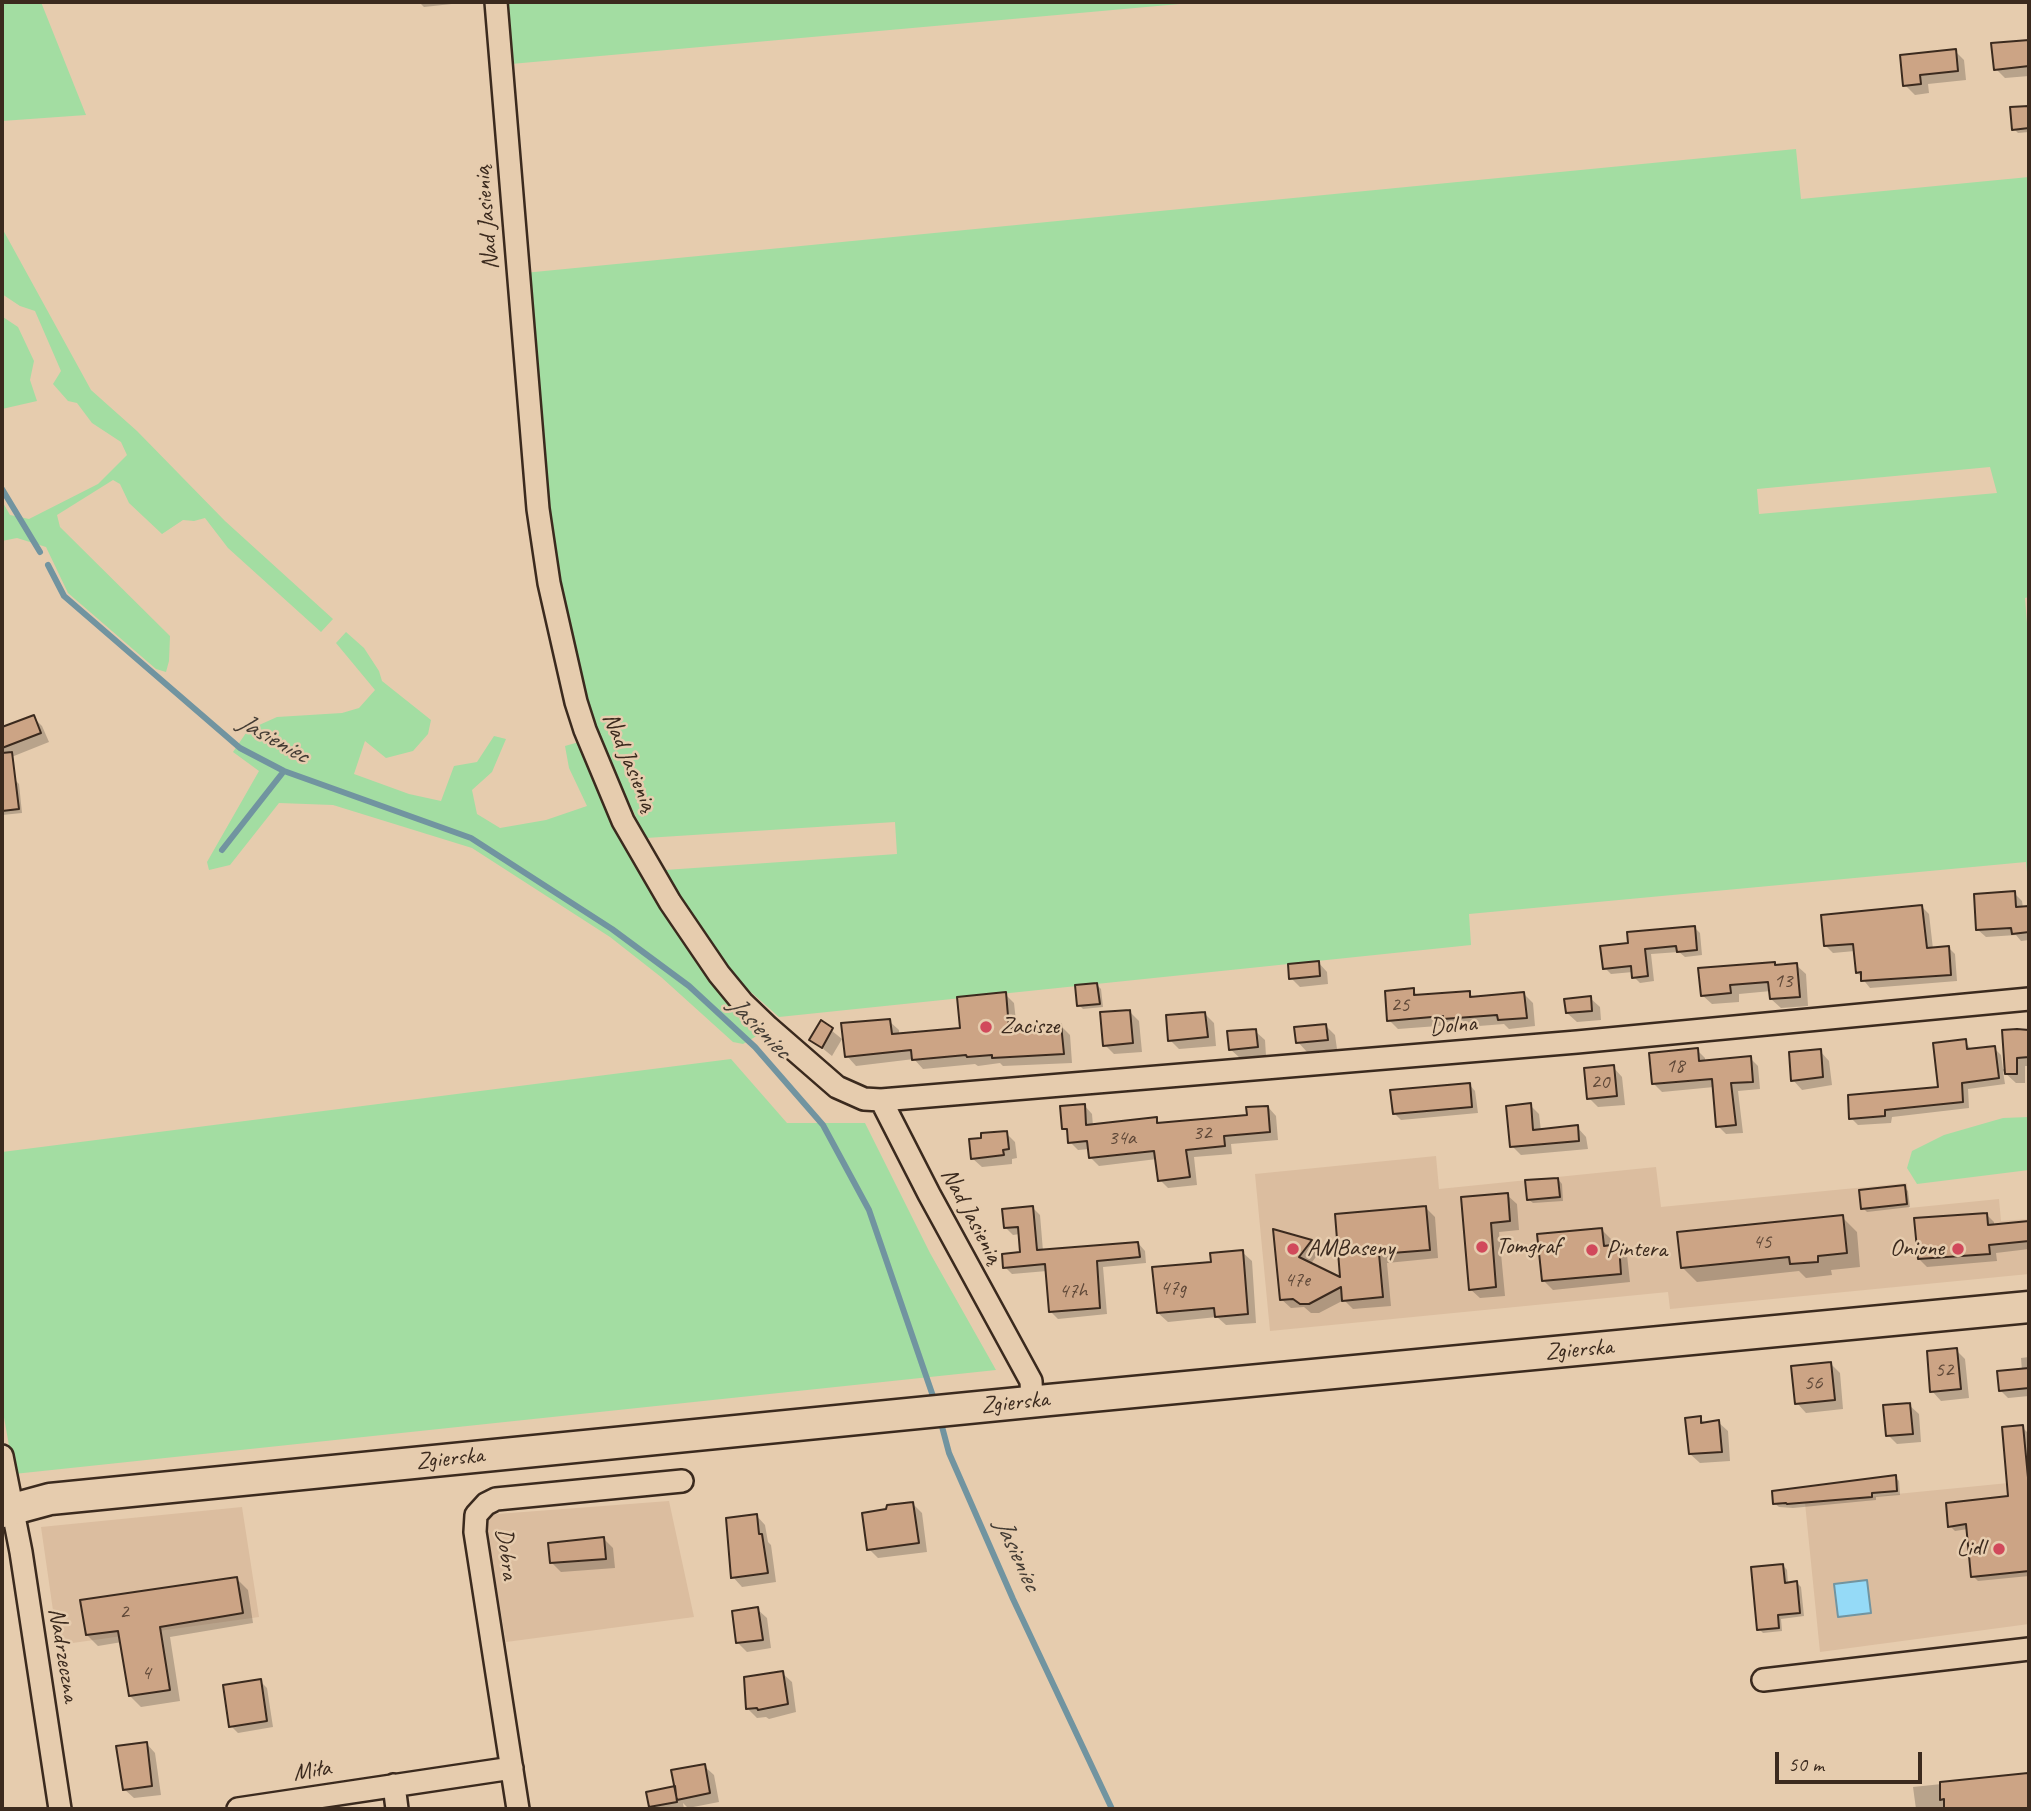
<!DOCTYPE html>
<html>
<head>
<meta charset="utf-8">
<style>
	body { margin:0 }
	#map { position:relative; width:2031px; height:1811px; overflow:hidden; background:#e6ccae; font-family:Caveat,sans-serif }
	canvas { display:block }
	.frame { position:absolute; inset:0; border:4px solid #3b2a1e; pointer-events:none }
	.scale { position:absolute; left:1775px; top:1752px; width:147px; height:32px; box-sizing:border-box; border:4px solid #3b2a1e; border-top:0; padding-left:9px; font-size:21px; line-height:24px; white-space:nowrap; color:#3b2a1e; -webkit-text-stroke:5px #e6ccae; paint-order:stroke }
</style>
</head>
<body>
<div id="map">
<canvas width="2031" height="1811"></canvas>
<div class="frame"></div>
<div class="scale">50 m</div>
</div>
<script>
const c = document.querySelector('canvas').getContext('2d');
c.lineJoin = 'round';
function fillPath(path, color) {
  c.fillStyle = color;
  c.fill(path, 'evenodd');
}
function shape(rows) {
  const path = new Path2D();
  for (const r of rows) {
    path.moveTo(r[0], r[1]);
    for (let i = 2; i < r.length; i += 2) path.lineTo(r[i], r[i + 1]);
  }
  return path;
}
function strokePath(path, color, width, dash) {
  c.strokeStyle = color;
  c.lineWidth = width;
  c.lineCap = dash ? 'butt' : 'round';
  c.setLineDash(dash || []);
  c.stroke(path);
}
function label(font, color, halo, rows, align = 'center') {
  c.font = font + ' Caveat,sans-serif';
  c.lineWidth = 5;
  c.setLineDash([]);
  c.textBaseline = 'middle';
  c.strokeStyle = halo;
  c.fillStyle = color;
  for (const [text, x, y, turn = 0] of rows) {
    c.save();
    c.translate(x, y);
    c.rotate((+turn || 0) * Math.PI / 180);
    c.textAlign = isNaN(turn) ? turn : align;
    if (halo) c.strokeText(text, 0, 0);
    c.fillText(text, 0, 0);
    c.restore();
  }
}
fillPath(shape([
	[1436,1156,1439,1189,1656,1167,1661,1207,1907,1183,1909,1208,1999,1199,2001,1221,2029,1219,2029,1274,1670,1309,1668,1292,1270,1331,1255,1174],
	[2029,1481,2029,1624,1820,1652,1805,1503],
	[669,1501,694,1617,506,1642,484,1515],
	[242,1507,259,1617,58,1645,41,1527]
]), '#dbbd9f');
fillPath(shape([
	[2,2,41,2,86,115,2,121],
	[505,2,1202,2,511,64],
	[1796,149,1801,199,2029,177,2029,597,2025,598,2029,649,2029,892,2026,862,1469,914,1471,945,779,1017,726,970,665,870,897,854,895,822,646,838,594,729,569,628,546,516,524,273],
	[1990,467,1997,493,1759,514,1757,489],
	[2,228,91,390,137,431,225,521,333,619,321,632,228,548,205,518,194,521,183,520,162,534,129,503,120,484,113,480,57,515,60,527,170,636,169,661,166,672,156,669,68,593,46,547,17,538,2,541,2,501,10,515,29,519,98,484,127,455,121,442,92,423,77,403,68,401,53,384,61,371,35,311,20,306,2,294],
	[3,317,18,327,34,361,30,380,37,401,2,409],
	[346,632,364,648,379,671,382,681,431,720,428,734,413,751,386,758,365,741,354,774,409,794,441,801,454,766,477,762,494,736,506,739,492,772,472,790,477,814,500,828,546,820,587,806,569,768,565,746,579,742,692,950,714,985,738,1014,760,1034,743,1044,733,1042,661,977,610,937,472,848,333,805,279,803,230,865,209,870,207,862,259,771,233,752,248,730,277,717,342,713,359,708,375,690,336,643],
	[731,1059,787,1123,865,1123,930,1253,996,1370,14,1474,2,1406,2,1152],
	[2029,1117,2029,1170,1917,1184,1907,1168,1912,1151,1944,1135,2003,1118]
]), '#a3dda2');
const water = shape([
	[1867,1580,1871,1613,1838,1617,1834,1584,1867,1580]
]);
fillPath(water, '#95daf7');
strokePath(water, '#7194a0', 2);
fillPath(shape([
	[419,2,460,2,461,3,424,7],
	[2029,41,2029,76,2005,78,1996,69,1993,45],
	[1955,51,1964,60,1966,80,1928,84,1929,93,1915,95,1905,85,1902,56],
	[2029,107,2029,132,2018,133,2014,129,2012,109],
	[33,717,42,726,49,742,4,760,2,758,2,729],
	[15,780,19,784,22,813,2,815,2,782],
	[2014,893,2022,901,2023,908,2029,908,2029,940,2021,941,2016,935,1986,937,1978,930],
	[1922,907,1929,914,1933,949,1948,947,1955,954,1957,981,1870,988,1857,972,1855,951,1833,953,1826,946],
	[1694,927,1700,933,1702,955,1685,957,1679,952,1651,954,1654,981,1640,983,1634,977,1633,972,1611,974,1605,968,1630,945],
	[1318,962,1327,972,1328,984,1300,987,1291,978],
	[1775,964,1778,967,1796,965,1806,974,1808,1006,1781,1008,1771,999,1771,991,1739,994,1739,1002,1712,1004,1702,995],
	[1097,985,1101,989,1103,1007,1083,1009,1079,1005],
	[1413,990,1419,997,1469,993,1475,998,1524,994,1533,1003,1535,1026,1509,1029,1504,1024,1454,1028,1451,1025,1398,1029,1389,1020],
	[1005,994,1014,1003,1017,1030,1061,1026,1070,1035,1072,1063,1003,1066,1000,1063,978,1066,975,1064,923,1069,914,1059,856,1066,847,1056,889,1021,899,1030,899,1035,962,1029],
	[1590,998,1600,1007,1601,1020,1577,1022,1567,1013],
	[1129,1011,1139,1021,1142,1052,1114,1054,1105,1045],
	[1204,1013,1214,1023,1216,1046,1179,1049,1170,1040],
	[821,1022,842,1039,832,1056,811,1039],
	[1326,1026,1335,1035,1337,1049,1307,1052,1298,1042],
	[1255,1031,1265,1040,1266,1056,1240,1058,1230,1049],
	[2004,1032,2029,1032,2029,1066,2025,1066,2025,1083,2016,1083,2003,1071,2005,1084,1968,1089,1969,1108,1892,1117,1891,1123,1858,1125,1851,1118,1940,1089,1965,1041,1972,1051,1994,1048,2001,1055,2003,1069,2006,1069],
	[1697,1050,1705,1058,1705,1062,1750,1058,1758,1066,1760,1089,1738,1091,1743,1133,1726,1134,1718,1126,1714,1087,1662,1092,1654,1084],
	[1820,1051,1829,1061,1832,1085,1802,1090,1793,1080],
	[1613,1067,1622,1077,1625,1105,1598,1107,1589,1098],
	[1469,1084,1475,1091,1478,1113,1401,1120,1395,1114],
	[1084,1105,1092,1114,1093,1126,1156,1119,1161,1124,1248,1116,1268,1107,1276,1116,1278,1140,1231,1144,1232,1154,1194,1157,1197,1185,1168,1188,1160,1180,1157,1159,1099,1166,1090,1157,1089,1149,1078,1150,1070,1142,1069,1134,1064,1128],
	[1530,1105,1539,1114,1541,1131,1577,1127,1586,1137,1588,1149,1521,1155,1512,1146],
	[1006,1133,1015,1142,1017,1158,1012,1159,1012,1164,982,1167,972,1158],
	[1558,1179,1562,1184,1563,1201,1533,1203,1528,1199],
	[1904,1187,1908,1191,1910,1207,1867,1212,1863,1208],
	[1507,1195,1517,1204,1519,1230,1499,1232,1505,1296,1480,1298,1470,1289,1462,1199],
	[1425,1207,1435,1217,1438,1258,1387,1263,1391,1306,1353,1309,1344,1300,1319,1313,1311,1313,1304,1307,1291,1308,1281,1299,1275,1232,1311,1242,1320,1251,1310,1265,1342,1280],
	[1033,1208,1040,1215,1043,1251,1138,1243,1145,1251,1146,1263,1103,1267,1107,1314,1058,1319,1051,1312,1047,1271,1012,1274,1005,1267,1022,1253,1020,1234,1013,1235,1006,1228],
	[1986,1214,1994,1222,1994,1226,2029,1223,2029,1249,1996,1253,1997,1261,1927,1267,1919,1259],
	[1842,1217,1857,1232,1860,1267,1831,1270,1832,1275,1806,1278,1799,1271,1697,1282,1682,1267],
	[1602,1230,1611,1239,1612,1247,1618,1246,1627,1255,1630,1282,1553,1290,1544,1281],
	[1242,1252,1252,1261,1256,1323,1226,1325,1217,1317,1168,1322,1158,1313,1213,1264],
	[1956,1350,1965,1359,1969,1398,1941,1401,1932,1391],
	[2029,1357,2029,1396,2008,1398,2000,1390,2022,1371,2021,1358],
	[1830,1363,1840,1373,1843,1409,1806,1413,1797,1403],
	[1909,1405,1919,1414,1921,1442,1897,1444,1888,1435],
	[1700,1418,1706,1424,1718,1422,1728,1431,1730,1461,1700,1463,1690,1454],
	[2022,1427,2027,1432,2029,1451,2029,1576,1978,1581,1973,1576,1968,1529,1955,1531,1950,1526,2010,1498],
	[1895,1477,1899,1481,1900,1495,1876,1497,1876,1500,1793,1508,1779,1507,1774,1503],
	[913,1504,922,1513,927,1552,878,1558,869,1549],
	[756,1515,765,1525,768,1542,771,1545,776,1582,742,1587,733,1577],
	[604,1539,613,1548,615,1568,561,1572,552,1563],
	[1783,1565,1787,1570,1788,1584,1797,1583,1801,1587,1804,1616,1781,1619,1782,1631,1763,1633,1759,1629],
	[237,1579,248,1590,253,1623,170,1637,180,1701,141,1707,130,1696,122,1642,98,1646,87,1635],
	[757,1609,767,1618,771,1648,747,1652,738,1643],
	[782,1673,792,1682,796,1712,769,1719,766,1717,757,1718,748,1709],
	[260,1681,267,1688,273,1727,238,1733,231,1726],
	[146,1743,155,1753,161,1795,134,1798,124,1789],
	[704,1766,714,1775,719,1802,688,1808,683,1803,684,1809,651,1809,648,1793,674,1788],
	[2028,1775,2029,1809,1916,1809,1913,1787]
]), '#0003');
strokePath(shape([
	[2,489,40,552],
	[48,565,64,596,240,748,284,771,471,838,612,929,689,986,755,1047,823,1125,869,1210,935,1402],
	[222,850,284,771],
	[940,1419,949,1453,1013,1599,1112,1809]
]), '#7194a0', 6);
const building = shape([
	[2029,40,2029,66,1994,70,1991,43,2029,40],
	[1956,49,1958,71,1920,75,1921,84,1903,86,1900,55,1956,49],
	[2029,106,2029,128,2012,130,2010,107,2029,106],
	[34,715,41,733,2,748,2,727,34,715],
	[12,752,19,809,2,811,2,753,12,752],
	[2015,891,2016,907,2029,906,2029,932,2012,934,2011,928,1976,930,1974,894,2015,891],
	[1922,905,1927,948,1949,946,1951,975,1861,981,1861,972,1856,973,1853,944,1824,946,1821,915,1922,905],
	[1695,926,1697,950,1677,952,1676,946,1645,949,1648,976,1632,978,1631,966,1603,969,1600,946,1628,943,1627,932,1695,926],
	[1319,961,1320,976,1289,979,1288,964,1319,961],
	[1775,962,1775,965,1797,963,1800,997,1770,999,1768,982,1730,985,1731,993,1701,996,1698,968,1775,962],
	[1097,983,1100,1004,1077,1006,1075,985,1097,983],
	[1414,988,1414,995,1470,991,1470,997,1524,992,1527,1018,1498,1020,1497,1015,1443,1019,1443,1016,1387,1021,1385,991,1414,988],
	[1006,992,1009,1028,1061,1024,1064,1054,992,1058,992,1055,967,1057,966,1055,912,1060,911,1050,845,1057,841,1023,890,1019,892,1034,960,1028,957,997,1006,992],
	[1591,996,1592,1011,1566,1013,1564,999,1591,996],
	[1130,1010,1133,1043,1103,1046,1100,1012,1130,1010],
	[1205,1012,1208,1037,1168,1041,1166,1015,1205,1012],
	[821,1020,833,1028,822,1048,809,1040,821,1020],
	[1326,1024,1328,1040,1296,1043,1294,1027,1326,1024],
	[1256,1029,1258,1047,1229,1050,1227,1031,1256,1029],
	[2017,1029,2029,1030,2029,1057,2017,1058,2017,1074,2005,1074,2002,1030,2017,1029],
	[1966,1039,1967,1049,1995,1046,1999,1078,1962,1083,1963,1102,1885,1110,1885,1116,1849,1119,1848,1095,1938,1087,1933,1043,1966,1039],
	[1698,1048,1699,1061,1751,1056,1753,1082,1731,1083,1736,1125,1716,1127,1712,1079,1652,1084,1649,1053,1698,1048],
	[1821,1049,1823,1077,1791,1081,1789,1052,1821,1049],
	[1614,1065,1617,1096,1587,1099,1584,1068,1614,1065],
	[1470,1083,1472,1107,1393,1114,1390,1090,1470,1083],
	[1531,1103,1533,1130,1578,1125,1579,1141,1510,1147,1506,1106,1531,1103],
	[1085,1104,1086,1125,1157,1117,1157,1123,1247,1115,1246,1107,1268,1106,1270,1132,1224,1136,1225,1146,1186,1150,1190,1177,1158,1181,1154,1151,1089,1158,1087,1141,1068,1143,1067,1129,1062,1129,1060,1106,1085,1104],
	[1007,1131,1009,1149,1003,1150,1004,1155,971,1159,969,1139,981,1138,981,1133,1007,1131],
	[1558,1178,1560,1197,1527,1200,1525,1180,1558,1178],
	[1905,1185,1907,1204,1861,1209,1859,1190,1905,1185],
	[1508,1193,1510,1221,1491,1223,1496,1287,1469,1290,1461,1197,1508,1193],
	[1033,1206,1037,1250,1138,1242,1140,1257,1097,1261,1100,1308,1049,1312,1045,1264,1003,1268,1002,1254,1020,1252,1018,1227,1004,1228,1002,1209,1033,1206],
	[1426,1206,1430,1250,1379,1254,1383,1297,1342,1301,1341,1287,1309,1304,1300,1304,1293,1299,1280,1300,1273,1229,1312,1240,1299,1257,1340,1277,1335,1214,1426,1206],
	[1987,1213,1988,1225,2029,1221,2029,1241,1989,1245,1990,1254,1918,1259,1914,1218,1987,1213],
	[1843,1215,1847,1253,1818,1256,1818,1262,1790,1264,1789,1257,1681,1268,1677,1232,1843,1215],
	[1602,1228,1604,1246,1619,1244,1621,1274,1542,1281,1537,1234,1602,1228],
	[1243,1250,1248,1314,1215,1317,1214,1308,1157,1313,1152,1267,1211,1262,1210,1253,1243,1250],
	[1957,1348,1961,1389,1930,1392,1927,1351,1957,1348],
	[1831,1362,1835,1400,1795,1404,1791,1366,1831,1362],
	[2029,1368,2029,1388,1999,1391,1997,1371,2029,1368],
	[1910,1403,1913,1434,1886,1436,1883,1405,1910,1403],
	[1701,1416,1701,1423,1719,1420,1722,1452,1689,1454,1685,1418,1701,1416],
	[2023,1425,2029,1488,2029,1571,1971,1577,1966,1524,1948,1527,1946,1503,2008,1496,2002,1427,2023,1425],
	[1896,1475,1897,1491,1872,1493,1872,1497,1787,1504,1786,1503,1773,1504,1772,1491,1896,1475],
	[913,1502,919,1543,867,1550,862,1513,886,1509,887,1505,913,1502],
	[757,1514,759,1534,762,1534,768,1573,731,1578,726,1518,757,1514],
	[604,1537,606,1559,550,1563,548,1543,604,1537],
	[1783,1564,1785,1583,1797,1581,1800,1613,1778,1615,1779,1628,1757,1630,1751,1567,1783,1564],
	[237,1577,243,1613,160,1627,170,1690,129,1696,118,1631,86,1635,80,1600,237,1577],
	[758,1607,763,1640,736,1643,732,1611,758,1607],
	[783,1671,788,1704,758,1710,757,1708,746,1709,744,1677,783,1671],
	[261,1679,267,1721,229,1727,223,1685,261,1679],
	[147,1742,152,1786,123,1790,116,1746,147,1742],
	[705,1764,710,1793,677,1800,671,1770,705,1764],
	[2028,1773,2029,1809,1944,1809,1944,1799,1940,1800,1940,1782,2028,1773],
	[675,1786,677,1802,649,1807,646,1792,675,1786]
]);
fillPath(building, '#cca485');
strokePath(building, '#3b2a1e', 2);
const street = shape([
	[496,2,538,509,549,583,576,702,585,730,623,821,670,902,719,974,742,1002,768,1027,837,1087,864,1099,881,1100,929,1194,1031,1381,1032,1401],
	[881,1100,1577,1042,2029,999],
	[2,1456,21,1552,60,1809],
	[1763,1680,2029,1649],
	[394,1785,397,1809],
	[238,1809,512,1768],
	[518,1809,475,1532,476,1515,486,1504,496,1499,682,1481]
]);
const secondary = shape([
	[2,1512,50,1499,1049,1400,2029,1307]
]);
strokePath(street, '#3b2a1e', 26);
strokePath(secondary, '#3b2a1e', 35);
strokePath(street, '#e6ccae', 21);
strokePath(secondary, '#e6ccae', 30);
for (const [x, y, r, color] of [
	[986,1027,7,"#d1495b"],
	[1482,1247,7,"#d1495b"],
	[1293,1249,7,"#d1495b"],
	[1958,1249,7,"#d1495b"],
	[1592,1250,7,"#d1495b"],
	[1999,1549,7,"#d1495b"]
]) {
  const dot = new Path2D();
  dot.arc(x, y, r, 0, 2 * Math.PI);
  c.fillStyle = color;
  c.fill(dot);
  strokePath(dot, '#e6ccae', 2.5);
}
label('21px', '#5f4838', null, [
	["13",1783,981],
	["25",1400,1005],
	["18",1675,1066],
	["20",1600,1082],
	["32",1202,1133],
	["34a",1122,1138],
	["45",1762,1242],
	["47e",1297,1280],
	["47g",1173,1288],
	["47h",1073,1291],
	["52",1944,1370],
	["56",1813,1383],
	["2",124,1612],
	["4",146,1673]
]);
label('24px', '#3b2a1e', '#e6ccae', [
	["Nad Jasienią",487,218,-95],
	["Nad Jasienią",629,762,67],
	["Dolna",1453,1026,-5],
	["Nad Jasienią",971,1216,62],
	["Zgierska",1579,1350,-5],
	["Zgierska",1015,1403,-6],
	["Zgierska",450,1459,-6],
	["Dobra",506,1554,83],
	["Nadrzeczna",63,1655,81],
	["Miła",312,1771,-9]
]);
label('24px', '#3b2a1e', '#e6ccae', [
	["Zacisze",1000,1027],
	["Tomgraf",1496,1247],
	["AMBaseny",1307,1249],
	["Onione",1944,1249,"right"],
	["Pintera",1606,1250],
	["Lidl",1985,1549,"right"]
], 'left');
label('italic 26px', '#443c34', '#e6ccae', [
	["Jasieniec",273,739,29],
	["Jasieniec",759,1028,45],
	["Jasieniec",1017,1555,65]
]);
</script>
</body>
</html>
